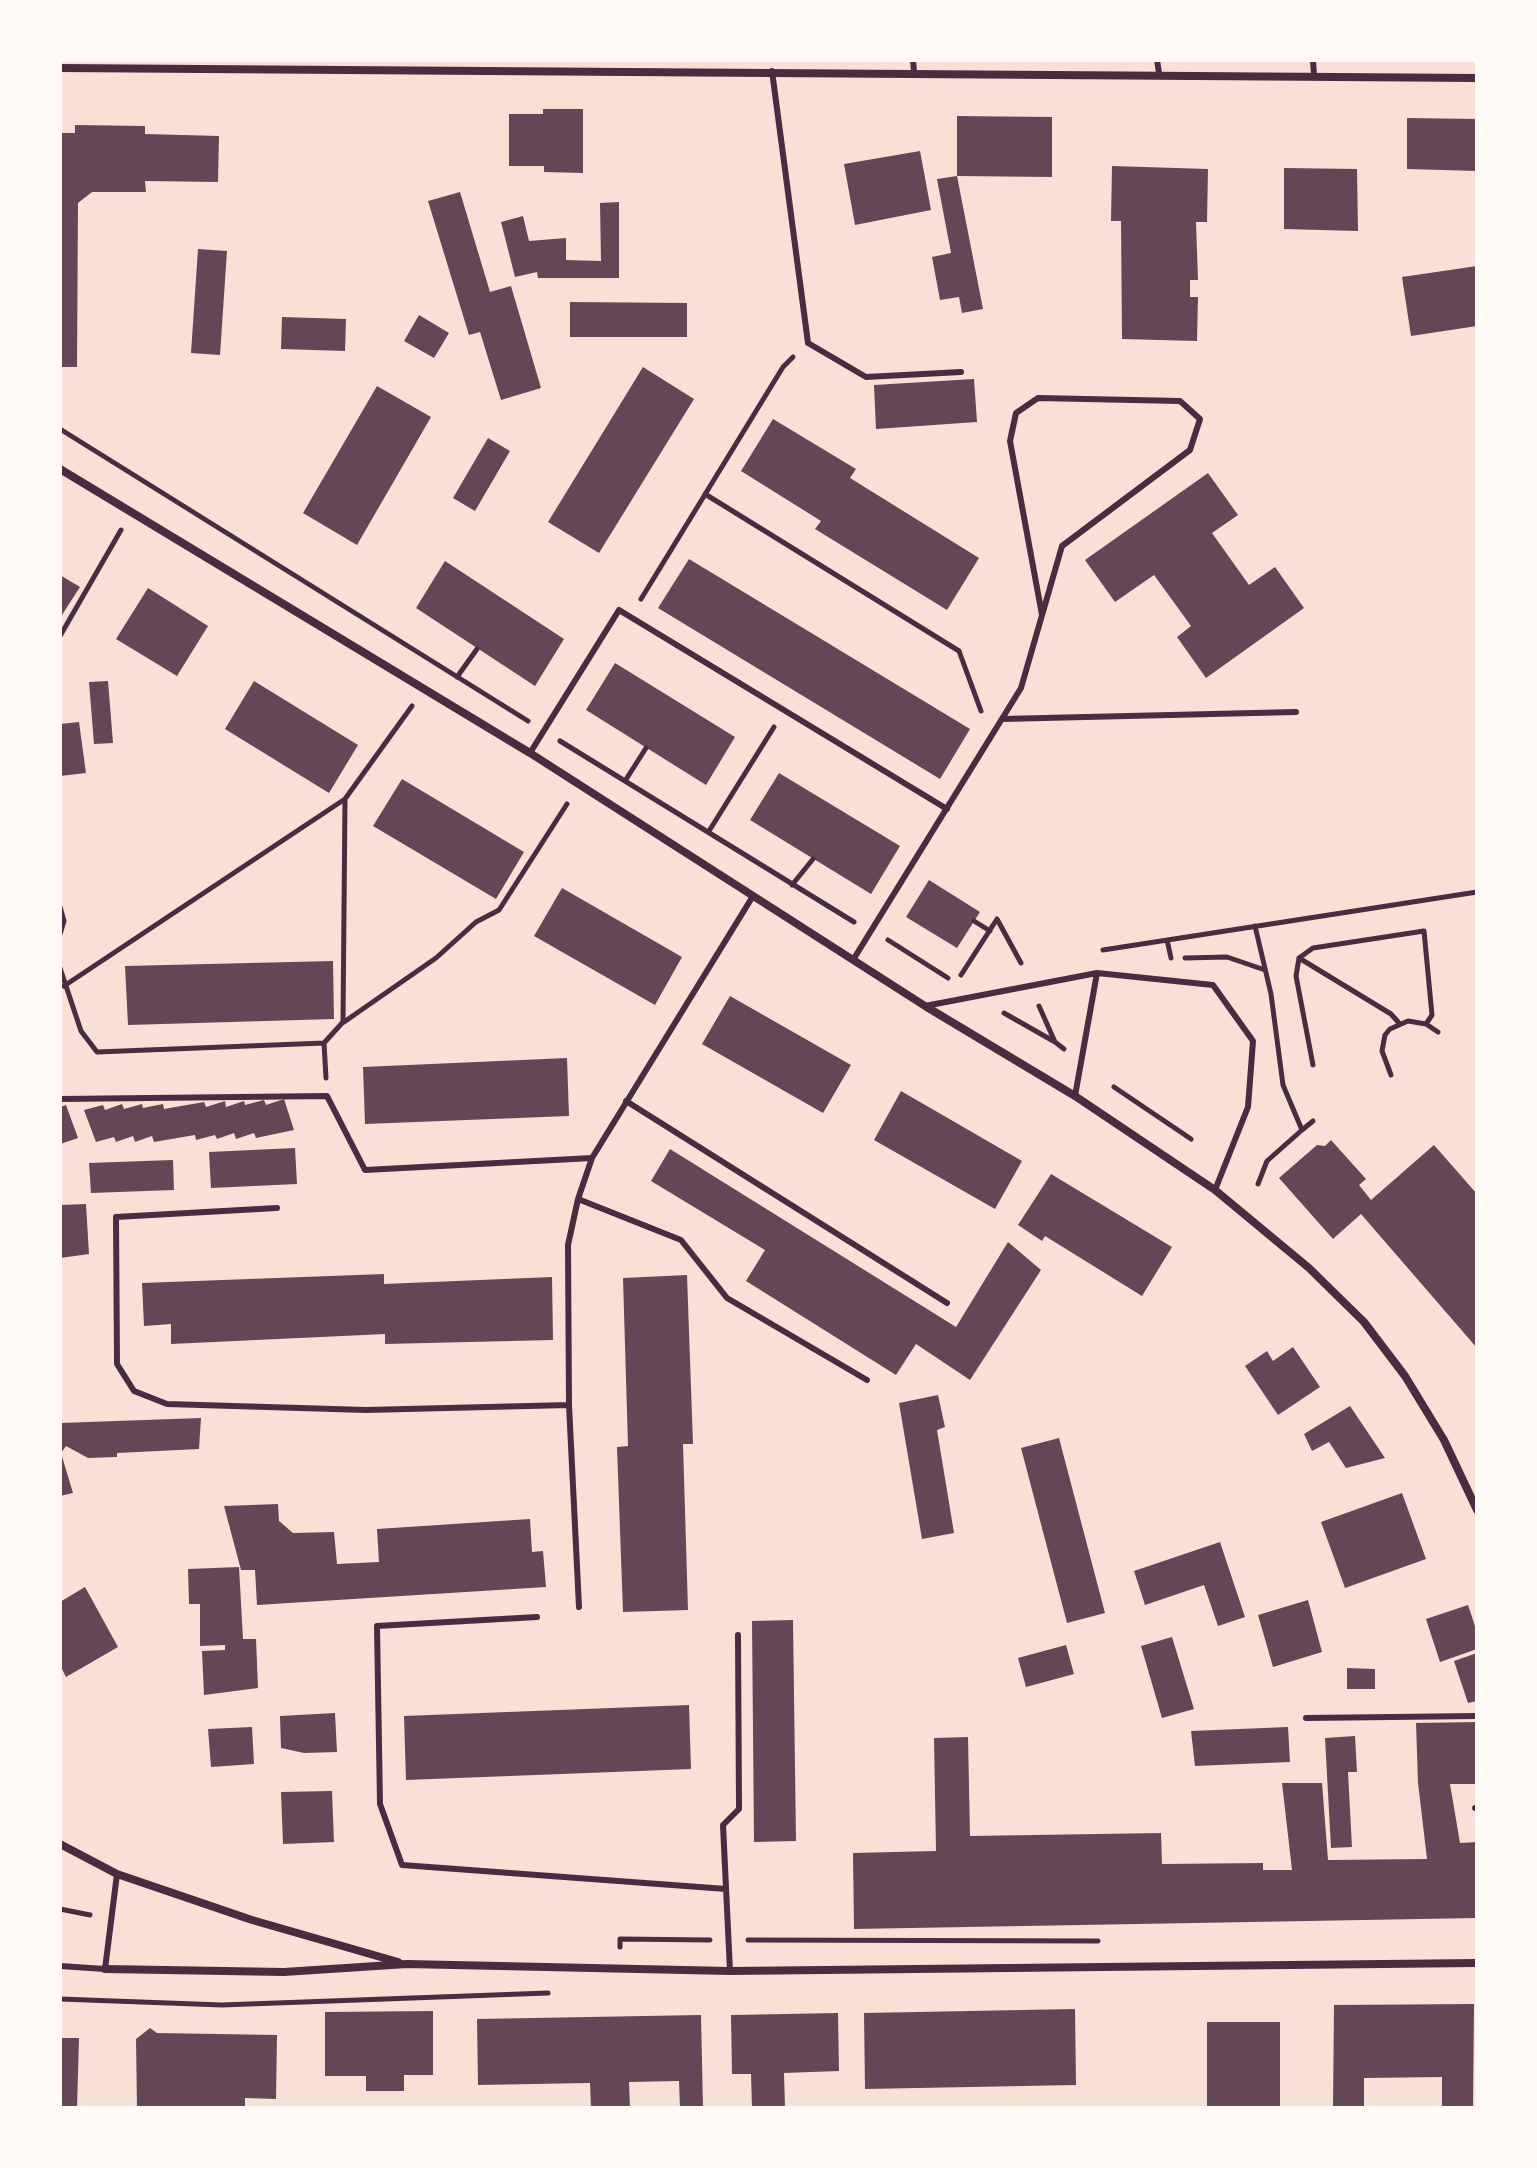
<!DOCTYPE html>
<html>
<head>
<meta charset="utf-8">
<style>
	body { margin:0 }
	#map { position:relative; width:1537px; height:2168px; overflow:hidden; background:#f7e1d7; font-family:Figtree,sans-serif }
	canvas { display:block }
	.frame { position:absolute; inset:0; border:62px solid #fffaf5; pointer-events:none }
</style>
</head>
<body>
<div id="map">
<canvas width="1537" height="2168"></canvas>
<div class="frame"></div>
</div>
<script>
const c = document.querySelector('canvas').getContext('2d');
c.lineJoin = 'round';
function fillPath(path, color) {
  c.fillStyle = color;
  c.fill(path, 'evenodd');
}
function shape(rows) {
  const path = new Path2D();
  for (const r of rows) {
    path.moveTo(r[0], r[1]);
    for (let i = 2; i < r.length; i += 2) path.lineTo(r[i], r[i + 1]);
  }
  return path;
}
function strokePath(path, color, width, dash) {
  c.strokeStyle = color;
  c.lineWidth = width;
  c.lineCap = dash ? 'butt' : 'round';
  c.setLineDash(dash || []);
  c.stroke(path);
}
fillPath(shape([
	[543,109,583,109,583,173,544,172,544,166,509,166,509,114,543,114],
	[957,116,1052,117,1052,177,957,176],
	[1407,118,1477,119,1477,171,1407,169],
	[75,125,145,126,145,134,219,136,218,182,145,181,146,192,92,192,78,203,77,367,60,367,60,133,75,133],
	[920,151,931,210,855,225,844,164],
	[1112,166,1208,169,1207,222,1196,222,1198,280,1190,280,1190,297,1198,297,1197,341,1122,339,1121,221,1111,221],
	[1284,168,1357,169,1358,231,1284,229],
	[957,176,983,309,962,313,959,297,940,300,932,257,951,253,937,179],
	[460,192,490,292,511,286,541,388,501,400,480,332,469,335,428,201],
	[619,202,619,278,538,278,537,272,515,277,501,222,523,216,529,241,566,238,566,260,601,261,600,203],
	[198,249,227,251,220,355,191,353],
	[1477,266,1477,326,1411,336,1402,277],
	[570,302,687,303,687,337,570,337],
	[419,315,449,333,434,358,404,341],
	[282,317,346,319,345,351,281,349],
	[643,367,694,399,599,553,548,522],
	[974,379,977,422,876,429,874,385],
	[377,386,431,417,357,545,303,513],
	[773,419,856,469,850,478,979,558,947,610,815,529,821,521,741,471],
	[488,438,510,451,475,511,453,498],
	[1208,473,1238,515,1212,533,1249,585,1275,567,1304,608,1206,678,1177,637,1191,626,1154,575,1115,602,1085,560],
	[689,559,970,729,940,779,658,608],
	[445,561,564,639,535,686,416,608],
	[60,575,80,587,60,618],
	[148,588,208,626,177,676,116,639],
	[615,663,735,737,706,785,586,710],
	[108,681,113,743,94,744,89,682],
	[254,681,358,745,329,793,225,729],
	[79,722,86,773,60,776,60,724],
	[779,773,900,846,871,894,750,820],
	[402,779,524,852,496,899,373,826],
	[929,880,980,912,957,948,906,917],
	[562,888,682,957,655,1005,534,936],
	[333,961,334,1019,128,1025,125,966],
	[730,996,851,1065,823,1113,702,1044],
	[567,1058,569,1116,365,1124,363,1067],
	[901,1091,1022,1161,995,1209,874,1140],
	[284,1099,294,1130,256,1138,254,1133,236,1139,234,1133,217,1139,215,1135,196,1140,195,1135,154,1142,152,1136,135,1142,133,1136,116,1142,114,1137,96,1142,84,1110,103,1105,105,1110,122,1104,124,1109,142,1104,143,1108,163,1104,164,1109,204,1102,206,1107,225,1101,226,1107,244,1101,245,1105,264,1100,266,1105],
	[66,1105,78,1138,60,1144,60,1107],
	[1331,1140,1366,1179,1359,1185,1371,1200,1434,1145,1477,1194,1477,1348,1361,1214,1333,1239,1279,1178,1317,1145,1325,1146],
	[295,1148,297,1184,211,1188,209,1152],
	[670,1149,956,1327,1008,1242,1041,1270,970,1380,916,1344,896,1375,746,1281,765,1250,651,1181],
	[173,1160,174,1190,91,1193,89,1163],
	[1051,1174,1172,1247,1142,1296,1045,1236,1042,1241,1018,1225],
	[86,1204,89,1254,60,1258,60,1205],
	[384,1274,384,1284,552,1277,553,1340,385,1344,385,1334,171,1344,171,1324,144,1326,142,1283],
	[687,1275,693,1444,683,1444,688,1610,623,1612,617,1447,628,1446,623,1278],
	[1293,1347,1320,1387,1278,1415,1245,1366,1267,1351,1273,1361],
	[938,1395,945,1427,937,1430,954,1533,922,1539,899,1403],
	[1350,1406,1385,1458,1346,1468,1329,1442,1312,1451,1304,1434],
	[201,1418,199,1449,117,1453,117,1457,88,1458,66,1446,61,1453,73,1493,60,1496,60,1423],
	[1059,1438,1105,1613,1067,1623,1021,1448],
	[1402,1493,1426,1559,1345,1588,1321,1522],
	[278,1504,279,1521,293,1533,334,1532,337,1564,379,1562,377,1529,530,1519,532,1552,543,1551,546,1587,257,1605,255,1570,241,1570,224,1506],
	[1220,1542,1245,1617,1218,1626,1204,1585,1145,1605,1134,1571],
	[239,1567,243,1639,256,1639,258,1688,204,1695,202,1651,225,1650,225,1645,200,1646,200,1604,189,1604,188,1569],
	[85,1587,118,1647,66,1677,60,1665,60,1602],
	[1308,1600,1322,1652,1273,1667,1258,1615],
	[1468,1605,1477,1632,1477,1649,1440,1662,1426,1619],
	[793,1620,796,1841,754,1842,752,1621],
	[1172,1637,1194,1709,1162,1718,1141,1646],
	[1066,1645,1074,1674,1026,1687,1018,1658],
	[1477,1653,1477,1701,1468,1703,1454,1661],
	[1347,1668,1375,1669,1375,1689,1347,1689],
	[689,1705,691,1769,406,1780,404,1716],
	[335,1713,337,1752,304,1753,281,1748,280,1716],
	[1477,1722,1477,1784,1450,1784,1460,1843,1477,1842,1477,1918,854,1929,853,1853,936,1851,934,1738,968,1737,970,1836,1161,1833,1162,1864,1263,1863,1263,1870,1292,1870,1282,1783,1322,1783,1328,1860,1427,1859,1418,1783,1416,1723],
	[252,1727,254,1764,211,1767,208,1729],
	[1288,1727,1290,1762,1195,1766,1191,1731],
	[1355,1736,1357,1772,1348,1772,1352,1847,1331,1848,1325,1738],
	[332,1791,334,1842,283,1844,281,1792],
	[1474,2004,1473,2108,1442,2108,1442,2077,1364,2078,1364,2108,1333,2108,1334,2005],
	[1075,2009,1076,2085,865,2089,864,2013],
	[433,2011,433,2075,404,2075,404,2091,366,2091,366,2076,325,2076,325,2012],
	[838,2013,839,2071,784,2073,785,2108,752,2108,751,2074,732,2074,731,2015],
	[701,2015,703,2108,680,2108,679,2081,629,2082,630,2108,591,2108,590,2083,478,2085,477,2019],
	[1207,2022,1280,2022,1280,2108,1207,2108],
	[150,2028,157,2033,277,2035,276,2099,245,2098,245,2108,137,2108,136,2039],
	[60,2038,79,2038,77,2108,60,2108]
]), '#644757');
strokePath(shape([
	[60,429,528,721],
	[705,494,959,651,981,711],
	[641,599,783,367,793,357],
	[60,636,121,530],
	[457,677,477,649],
	[560,741,854,922],
	[625,781,646,748],
	[709,831,774,727],
	[792,885,813,859],
	[60,907,64,921,60,934],
	[974,921,990,931],
	[1255,926,1271,994,1283,1085,1302,1130,1267,1161,1258,1184],
	[888,940,948,978],
	[1167,940,1171,958],
	[1103,950,1477,892],
	[1185,958,1227,957,1265,970],
	[1299,958,1313,948,1424,931,1432,1015,1426,1024],
	[60,968,81,1031,97,1052,324,1043,343,1022,345,799],
	[961,975,997,919,1021,963],
	[64,986,345,799,412,706],
	[1039,1006,1055,1042,1064,1049],
	[1004,1013,1055,1042],
	[344,1022,436,958,476,922,499,910,567,804],
	[324,1043,326,1078],
	[1313,1065,1296,976,1299,958,1391,1014,1399,1023],
	[1391,1075,1382,1051,1385,1035,1390,1029,1408,1021,1426,1024,1438,1032],
	[1114,1087,1191,1139],
	[1302,1130,1313,1121],
	[60,1909,90,1915],
	[748,1940,1098,1941],
	[620,1947,620,1939,710,1940],
	[60,1999,222,2005,548,1993]
]), '#4a2c40', 5);
strokePath(shape([
	[913,60,914,72],
	[1157,60,1159,73],
	[1313,60,1314,75],
	[772,71,808,343,866,377,961,372],
	[1002,719,1296,712],
	[530,753,619,610,947,809],
	[853,960,1021,688,1062,546,1190,450,1200,419,1180,401,1038,398,1016,413,1010,441,1042,615],
	[925,1006,1097,973,1213,985,1253,1041,1248,1107,1215,1190],
	[1075,1096,1097,973],
	[60,1099,327,1096,365,1170,592,1158],
	[626,1101,947,1303],
	[578,1199,681,1240,727,1298,867,1380],
	[277,1208,116,1217,117,1364,134,1391,167,1404,366,1410,569,1405],
	[579,1607,569,1405,568,1245,578,1199,592,1158,753,896],
	[537,1617,377,1626,380,1804,402,1865,726,1889],
	[1306,1718,1477,1716],
	[1475,1808,1477,1808],
	[60,1966,105,1969,117,1874],
	[730,1971,723,1825,739,1809,738,1635]
]), '#4a2c40', 6);
strokePath(shape([
	[60,68,1477,78],
	[60,469,530,753,925,1006,1075,1096,1215,1190,1309,1268,1364,1322,1405,1376,1444,1440,1477,1510],
	[60,1844,117,1874,252,1920,398,1962],
	[105,1969,284,1972,407,1964,730,1971,1477,1963]
]), '#4a2c40', 8);
</script>
</body>
</html>
